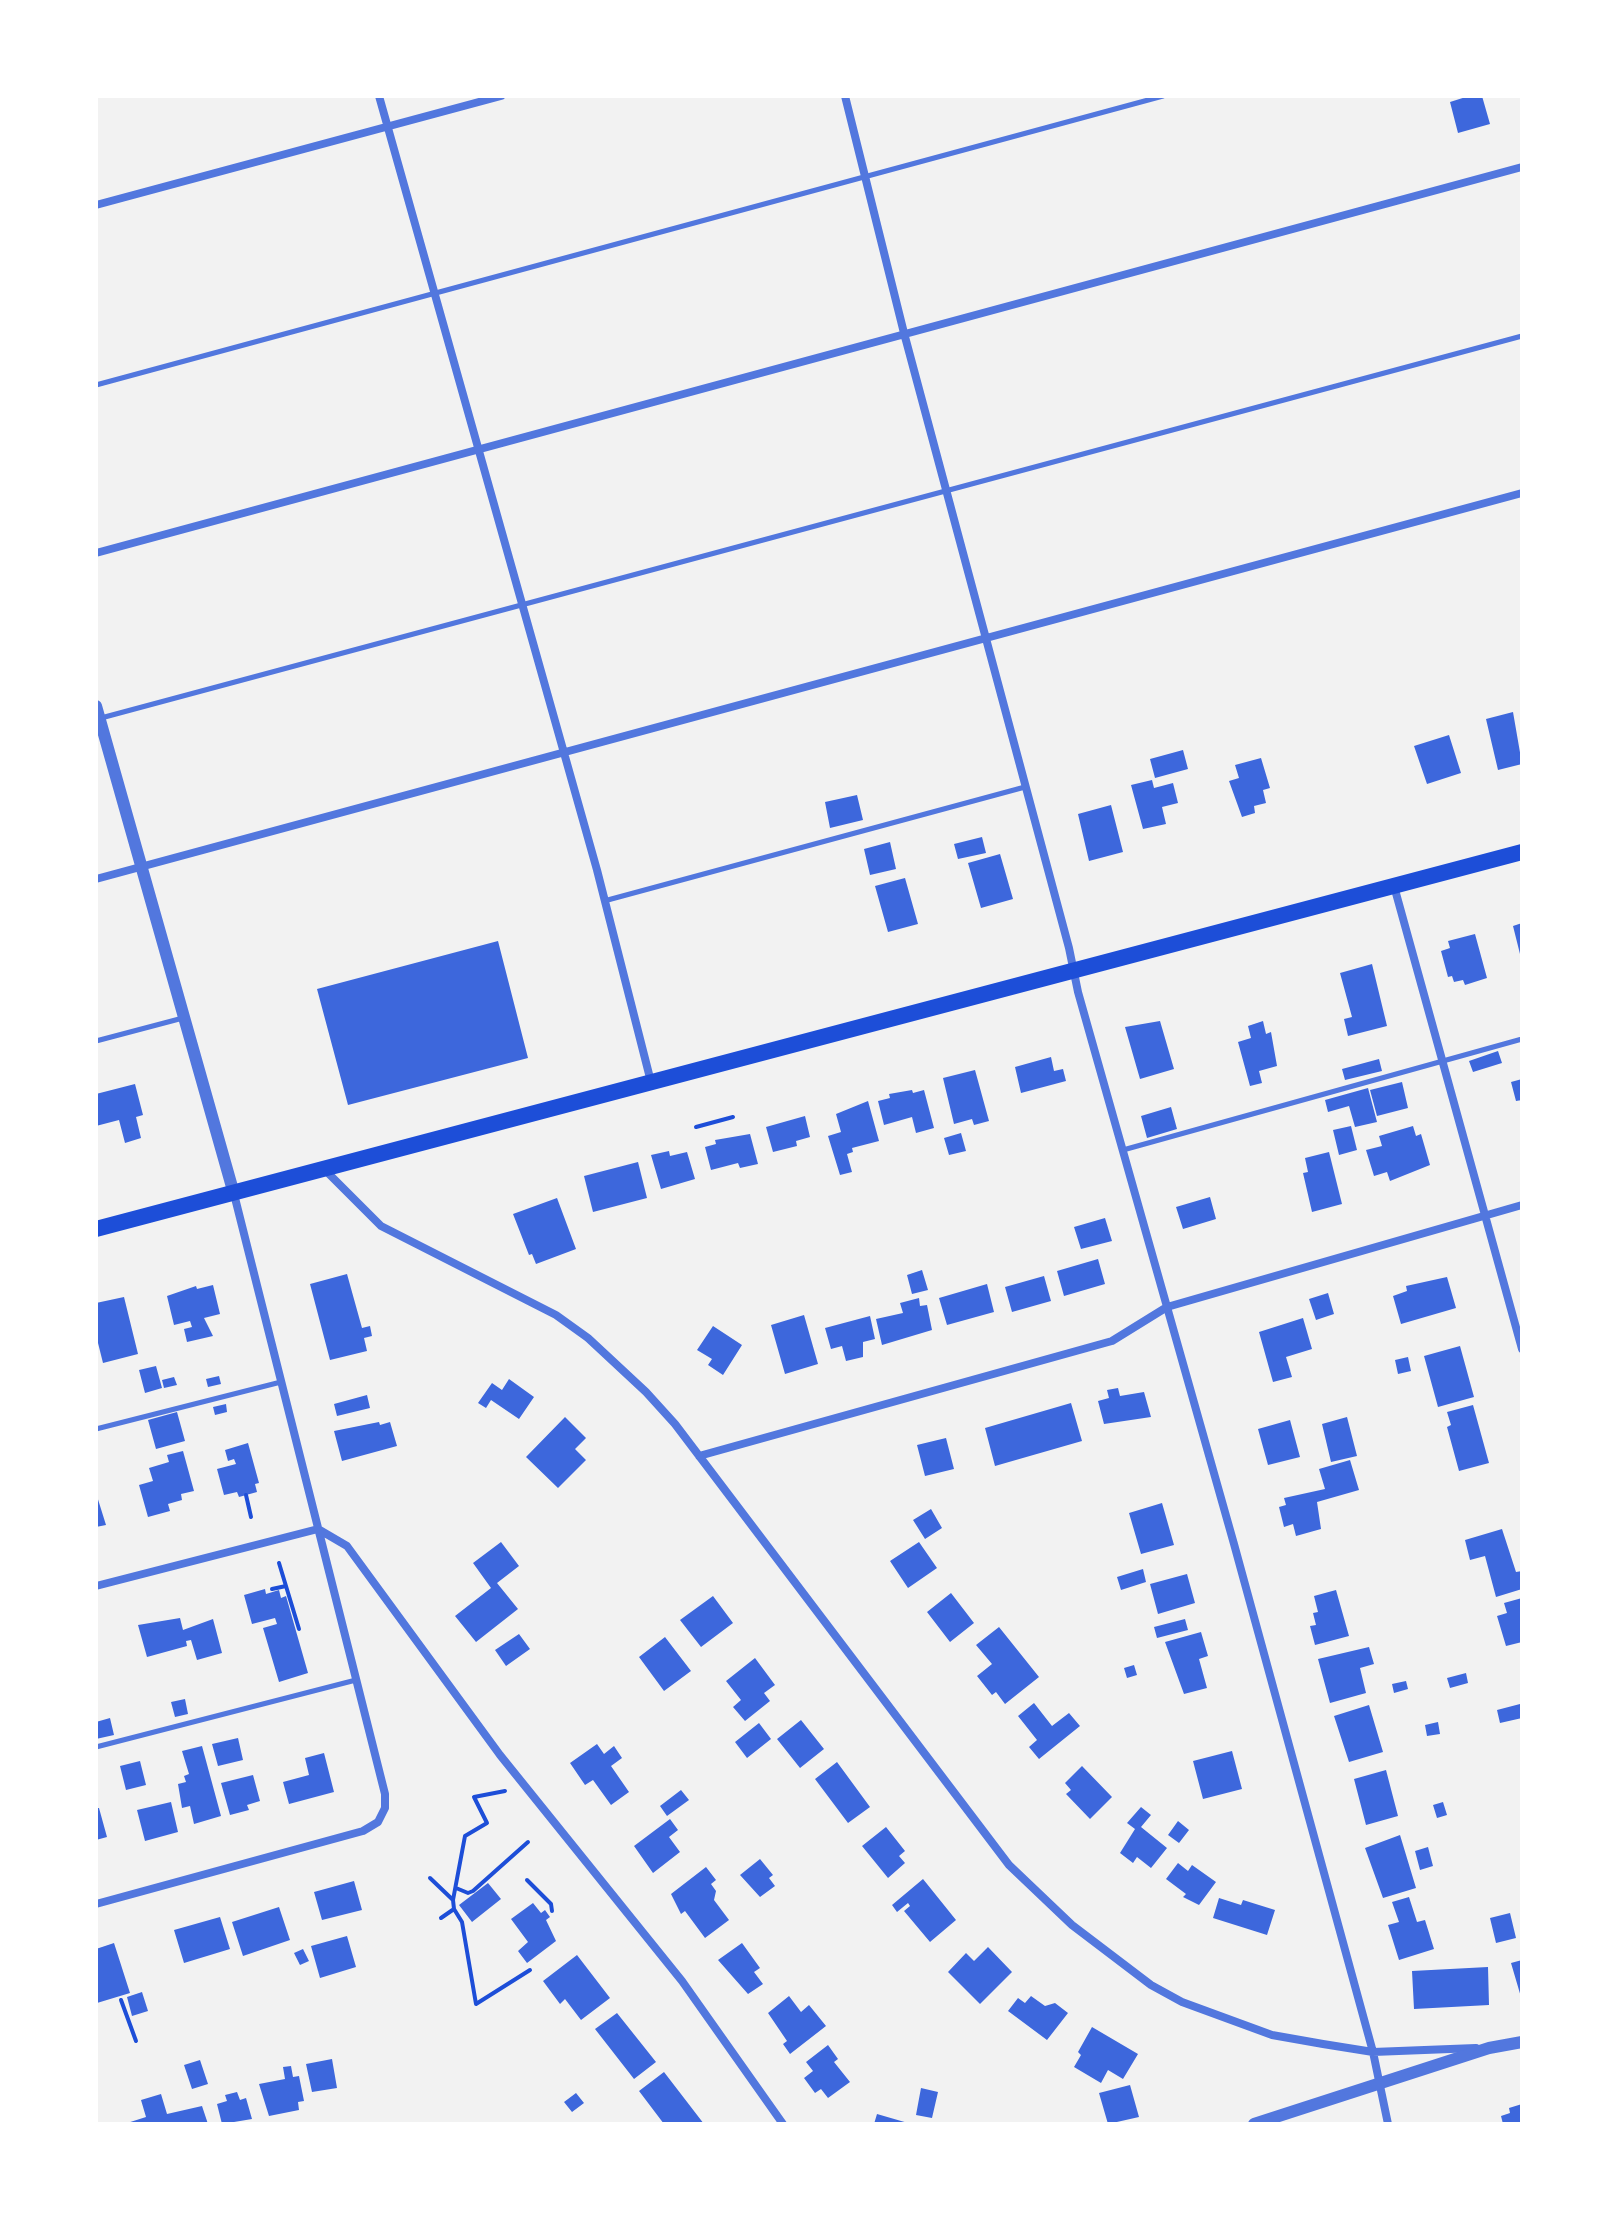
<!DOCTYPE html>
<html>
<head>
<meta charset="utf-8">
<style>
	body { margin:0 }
	#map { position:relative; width:1618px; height:2220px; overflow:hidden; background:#f2f2f2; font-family:"Playfair Display",serif }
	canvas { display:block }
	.frame { position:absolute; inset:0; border:98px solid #fff; pointer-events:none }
</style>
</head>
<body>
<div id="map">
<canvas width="1618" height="2220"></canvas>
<div class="frame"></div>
</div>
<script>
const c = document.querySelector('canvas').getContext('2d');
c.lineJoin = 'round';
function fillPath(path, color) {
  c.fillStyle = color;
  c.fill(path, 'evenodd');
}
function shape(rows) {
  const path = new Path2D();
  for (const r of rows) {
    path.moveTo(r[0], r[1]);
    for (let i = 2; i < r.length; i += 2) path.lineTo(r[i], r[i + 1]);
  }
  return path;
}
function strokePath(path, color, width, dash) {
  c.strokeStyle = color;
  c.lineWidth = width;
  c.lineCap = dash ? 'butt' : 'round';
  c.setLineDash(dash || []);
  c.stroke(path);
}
fillPath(shape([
	[1469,96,1482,96,1490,124,1458,133,1450,102],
	[1513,712,1522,764,1498,770,1486,719],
	[1449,735,1461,773,1427,784,1414,746],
	[1183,750,1188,769,1155,778,1150,759],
	[1261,758,1270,788,1263,790,1266,803,1254,806,1255,813,1242,817,1229,781,1239,778,1235,765],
	[1152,780,1154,788,1173,783,1178,803,1162,807,1166,824,1143,829,1131,785],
	[857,795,863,820,830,828,825,802],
	[1111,805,1123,852,1089,861,1078,814],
	[982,837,986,853,958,859,954,844],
	[890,842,896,869,870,875,864,849],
	[1000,854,1013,899,981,908,968,863],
	[905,878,918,924,888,932,875,886],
	[1522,923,1522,958,1521,958,1513,926],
	[1475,934,1487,978,1465,985,1463,980,1454,982,1452,976,1448,977,1441,951,1450,948,1448,941],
	[498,941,528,1058,348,1105,317,989],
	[1372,964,1387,1026,1348,1036,1344,1019,1352,1017,1340,973],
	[1160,1021,1174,1069,1140,1079,1125,1027],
	[1263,1021,1266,1034,1271,1032,1277,1066,1259,1071,1262,1083,1250,1086,1238,1042,1251,1038,1248,1026],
	[1498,1051,1502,1063,1473,1072,1469,1061],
	[1051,1057,1054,1071,1063,1069,1066,1081,1021,1093,1015,1067],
	[1379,1059,1382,1071,1345,1080,1342,1069],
	[975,1070,989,1121,974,1125,972,1119,954,1124,943,1078],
	[1522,1079,1522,1100,1516,1101,1511,1082],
	[1402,1082,1408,1108,1377,1116,1370,1090],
	[135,1084,143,1115,136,1117,141,1138,125,1143,119,1120,96,1126,96,1094],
	[1368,1088,1377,1122,1355,1127,1349,1106,1328,1112,1325,1100],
	[912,1090,913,1093,924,1090,934,1128,916,1133,912,1117,884,1125,878,1101,890,1098,889,1094],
	[868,1101,879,1141,852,1148,853,1152,847,1154,852,1172,840,1175,828,1136,841,1132,836,1114],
	[1171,1107,1177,1129,1147,1138,1141,1116],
	[805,1116,810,1137,796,1141,797,1146,773,1152,766,1127],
	[1351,1126,1357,1150,1339,1155,1333,1130],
	[1413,1126,1416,1136,1421,1134,1430,1165,1390,1181,1387,1172,1374,1176,1366,1150,1382,1146,1379,1136],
	[961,1133,966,1151,949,1155,944,1138],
	[750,1134,758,1164,740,1168,738,1163,711,1170,705,1147,716,1144,715,1140],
	[669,1151,670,1156,687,1152,695,1179,661,1189,651,1155],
	[1329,1152,1342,1204,1312,1212,1303,1173,1308,1172,1305,1158],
	[638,1162,647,1198,593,1212,584,1176],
	[1210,1197,1216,1219,1183,1229,1176,1207],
	[557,1198,576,1249,536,1264,532,1254,529,1255,513,1214],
	[1105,1218,1112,1241,1081,1249,1074,1227],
	[1098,1259,1105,1284,1064,1296,1057,1271],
	[922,1270,928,1290,912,1294,907,1275],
	[347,1274,362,1328,370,1326,372,1336,364,1338,367,1351,330,1360,310,1284],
	[1044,1276,1051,1301,1012,1312,1005,1287],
	[1447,1277,1456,1308,1401,1324,1393,1296,1407,1291,1406,1286],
	[987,1284,994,1312,947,1325,939,1298],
	[213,1285,220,1314,204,1318,213,1336,187,1342,184,1329,192,1327,190,1321,174,1325,167,1296,196,1286,197,1289],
	[1328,1293,1334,1314,1316,1320,1309,1299],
	[124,1297,138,1354,103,1363,96,1335,96,1303],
	[919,1298,920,1306,927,1305,932,1330,882,1345,876,1319,903,1313,900,1303],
	[804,1315,818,1364,785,1374,771,1325],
	[870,1316,875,1339,863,1342,863,1357,846,1361,842,1346,831,1349,825,1328],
	[1303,1318,1312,1349,1286,1357,1292,1377,1273,1382,1259,1332],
	[713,1326,742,1345,723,1375,708,1365,712,1359,697,1350],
	[1460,1346,1474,1397,1438,1407,1424,1356],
	[1408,1357,1411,1371,1398,1374,1395,1360],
	[156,1366,162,1388,145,1393,139,1370],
	[219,1376,221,1384,208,1387,206,1379],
	[174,1377,177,1385,164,1388,162,1380],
	[509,1379,534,1397,519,1419,491,1400,486,1408,478,1403,492,1383,502,1390],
	[1118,1388,1120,1396,1144,1392,1151,1417,1104,1424,1098,1401,1109,1398,1107,1390],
	[367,1395,370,1408,337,1416,334,1404],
	[1071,1403,1082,1441,995,1466,985,1428],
	[226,1404,227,1412,215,1415,213,1407],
	[1473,1405,1489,1463,1459,1471,1447,1427,1451,1425,1447,1412],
	[177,1412,185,1441,156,1449,148,1420],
	[565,1417,586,1438,575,1449,586,1460,558,1488,526,1457],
	[1347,1417,1357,1456,1331,1462,1322,1424],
	[1290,1420,1300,1457,1268,1465,1258,1429],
	[379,1422,380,1425,390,1422,397,1446,342,1461,334,1431],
	[946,1438,954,1469,925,1476,917,1445],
	[248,1443,259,1483,255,1484,257,1492,239,1497,237,1492,224,1495,217,1469,236,1464,234,1459,228,1461,225,1450],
	[183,1451,194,1491,181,1494,182,1500,168,1504,170,1511,148,1517,139,1485,153,1481,149,1468,169,1462,167,1455],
	[1350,1460,1359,1490,1317,1502,1321,1529,1296,1536,1293,1524,1284,1527,1279,1507,1286,1505,1284,1498,1325,1489,1319,1469],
	[96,1493,106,1525,96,1527],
	[1162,1503,1174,1545,1141,1554,1129,1513],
	[931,1509,942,1528,925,1539,913,1520],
	[1502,1529,1516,1572,1522,1571,1522,1589,1496,1597,1485,1556,1470,1560,1465,1540],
	[501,1542,519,1566,497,1583,518,1609,476,1642,455,1616,491,1588,473,1563],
	[919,1542,937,1568,908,1588,890,1561],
	[1143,1569,1146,1582,1121,1590,1117,1577],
	[1187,1574,1195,1603,1158,1614,1150,1584],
	[265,1589,266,1594,279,1590,281,1598,286,1596,308,1673,279,1682,263,1628,277,1624,275,1618,252,1624,244,1595],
	[1336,1590,1349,1636,1315,1645,1310,1626,1316,1625,1313,1613,1318,1612,1314,1596],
	[951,1593,974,1623,950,1642,927,1612],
	[713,1596,733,1623,701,1647,680,1620],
	[1522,1598,1522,1642,1506,1646,1497,1616,1507,1613,1504,1603],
	[180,1618,183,1630,213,1619,222,1653,197,1660,191,1640,186,1641,187,1646,147,1657,138,1625],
	[1185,1619,1188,1630,1157,1638,1154,1627],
	[999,1627,1039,1677,1005,1704,996,1692,992,1695,977,1676,992,1664,976,1645],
	[1201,1632,1208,1656,1199,1659,1207,1688,1184,1694,1165,1642],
	[519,1634,530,1649,506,1666,495,1650],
	[665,1637,691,1671,664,1691,639,1657],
	[1369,1647,1374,1664,1360,1668,1366,1693,1330,1703,1318,1659],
	[755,1658,775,1685,764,1693,770,1701,745,1721,733,1707,741,1700,726,1681],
	[1134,1665,1137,1675,1127,1678,1124,1668],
	[1466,1673,1468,1683,1450,1688,1447,1678],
	[1406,1681,1408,1689,1394,1693,1392,1684],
	[185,1699,188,1714,175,1717,171,1702],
	[1034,1703,1052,1726,1069,1713,1080,1726,1039,1759,1029,1747,1037,1740,1018,1716],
	[1520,1704,1522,1718,1500,1723,1497,1710],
	[1369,1705,1383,1752,1349,1762,1334,1716],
	[110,1718,114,1735,96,1739,96,1722],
	[801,1720,824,1749,800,1768,777,1739],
	[1438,1722,1440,1734,1427,1736,1425,1725],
	[759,1723,771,1739,747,1758,735,1742],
	[238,1738,243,1760,218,1766,212,1744],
	[597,1744,604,1754,614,1746,622,1758,611,1766,629,1792,611,1805,593,1780,585,1785,570,1763],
	[202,1746,221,1816,194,1824,190,1806,182,1808,178,1784,186,1782,184,1776,189,1774,182,1751],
	[1232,1751,1242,1789,1203,1799,1193,1761],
	[324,1753,334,1792,289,1804,283,1782,309,1775,305,1758],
	[140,1761,146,1785,126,1790,120,1766],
	[837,1762,870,1807,848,1823,815,1779],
	[1082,1766,1112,1797,1090,1819,1066,1794,1071,1790,1065,1783],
	[1386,1770,1398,1816,1366,1825,1354,1779],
	[253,1775,260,1801,247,1805,249,1810,230,1815,221,1783],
	[681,1790,689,1800,667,1816,660,1806],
	[171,1802,178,1832,145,1841,137,1810],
	[1443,1802,1447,1815,1437,1818,1433,1805],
	[1141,1807,1151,1815,1141,1827,1167,1848,1151,1868,1137,1857,1133,1863,1120,1853,1135,1829,1127,1823],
	[96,1808,99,1808,107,1837,96,1840],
	[670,1819,678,1830,669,1837,680,1852,653,1873,634,1846],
	[1178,1821,1189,1830,1179,1843,1168,1835],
	[886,1827,905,1851,899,1856,905,1863,888,1878,862,1846],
	[1400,1835,1416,1888,1383,1898,1365,1848],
	[1428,1847,1433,1866,1420,1870,1415,1851],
	[760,1859,773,1875,769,1878,775,1886,760,1897,740,1875],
	[1178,1863,1188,1871,1192,1865,1216,1882,1199,1905,1183,1897,1186,1894,1166,1879],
	[706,1867,716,1880,711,1884,716,1891,714,1900,729,1920,705,1938,685,1911,681,1914,671,1894],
	[923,1879,956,1920,930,1942,904,1911,910,1906,908,1903,897,1912,892,1905],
	[354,1881,362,1910,322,1920,314,1892],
	[488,1883,501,1899,472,1922,459,1905],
	[1409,1897,1417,1922,1425,1920,1434,1949,1399,1960,1388,1925,1399,1922,1392,1902],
	[1219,1898,1241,1905,1243,1900,1275,1910,1267,1935,1213,1918],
	[533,1903,541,1913,545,1910,550,1917,546,1920,556,1941,527,1963,518,1951,528,1942,511,1919],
	[279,1907,290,1940,243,1956,232,1922],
	[1510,1913,1516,1938,1496,1943,1490,1918],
	[220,1917,230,1949,184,1963,174,1930],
	[347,1936,356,1967,320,1978,311,1946],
	[114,1943,130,1993,97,2003,96,1949],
	[742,1943,760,1968,754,1972,763,1984,748,1994,718,1960],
	[988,1947,1012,1972,980,2004,948,1972,966,1953,974,1961],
	[303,1949,309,1961,300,1965,294,1953],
	[577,1955,610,1998,581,2020,565,1999,560,2004,543,1981],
	[1522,1960,1522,1996,1521,1997,1511,1963],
	[1488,1967,1489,2005,1414,2009,1412,1971],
	[142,1992,148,2011,132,2016,127,1997],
	[789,1996,801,2012,809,2005,826,2026,790,2054,783,2044,787,2041,768,2013],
	[1031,1996,1045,2006,1055,2003,1068,2013,1047,2040,1008,2011,1018,1998,1025,2003],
	[617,2013,656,2062,634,2079,595,2029],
	[1092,2027,1138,2054,1123,2079,1108,2070,1101,2083,1074,2067,1081,2055,1078,2052],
	[828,2045,838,2059,834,2062,850,2082,828,2098,821,2089,815,2093,804,2078,813,2071,806,2062],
	[332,2059,337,2088,312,2092,306,2064],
	[200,2060,208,2084,192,2089,184,2065],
	[291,2066,293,2077,299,2076,304,2101,298,2102,299,2110,269,2116,259,2084,285,2079,283,2067],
	[664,2072,704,2124,664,2124,639,2091],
	[1130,2085,1139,2117,1108,2124,1099,2093],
	[921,2088,938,2092,932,2118,916,2115],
	[237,2092,240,2100,246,2098,252,2119,222,2124,217,2104,227,2101,225,2095],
	[576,2093,584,2103,572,2112,564,2102],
	[161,2094,167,2114,202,2106,208,2124,124,2124,146,2117,141,2100],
	[1522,2104,1522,2124,1503,2124,1501,2116,1510,2113,1509,2108],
	[877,2114,908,2123,907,2124,874,2124]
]), '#3d67dc');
strokePath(shape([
	[696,1127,733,1117],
	[246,1495,251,1517],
	[279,1563,299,1629],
	[272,1589,286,1586],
	[430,1878,453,1900,465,1836,487,1823,474,1797,505,1791],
	[527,1880,551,1904,552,1911],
	[456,1888,468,1893,473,1891,528,1842],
	[454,1909,462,1922,476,2004,530,1970],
	[441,1918,454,1909,453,1900],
	[121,2000,136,2041]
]), '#1d4ed8', 4);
strokePath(shape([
	[96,385,1163,96],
	[101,718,1522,336],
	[604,901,1025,787],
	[96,1041,183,1018],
	[1123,1150,1522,1039],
	[96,1429,281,1382],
	[96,1747,356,1680]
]), '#5277de', 5);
strokePath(shape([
	[379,96,597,870,651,1082],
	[845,96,904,333,1069,948,1078,992,1234,1544,1373,2052,1388,2124],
	[96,205,501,96],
	[96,553,1522,167],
	[96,879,1522,493],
	[1394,886,1522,1349],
	[325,1170,381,1226,556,1315,588,1338,646,1392,675,1424,1009,1865,1072,1925,1151,1985,1182,2002,1272,2035,1323,2044,1373,2052,1476,2048],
	[699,1456,1112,1341,1167,1307,1522,1205],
	[96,1586,318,1529,347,1546,500,1755,682,1981,783,2124],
	[96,1904,363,1831,378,1822,385,1808,385,1794,234,1194]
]), '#5277de', 8);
strokePath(shape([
	[96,706,234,1194],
	[1254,2124,1489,2048,1522,2042]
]), '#5277de', 12);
strokePath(shape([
	[96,1229,1522,852]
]), '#1d4ed8', 16);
</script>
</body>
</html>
